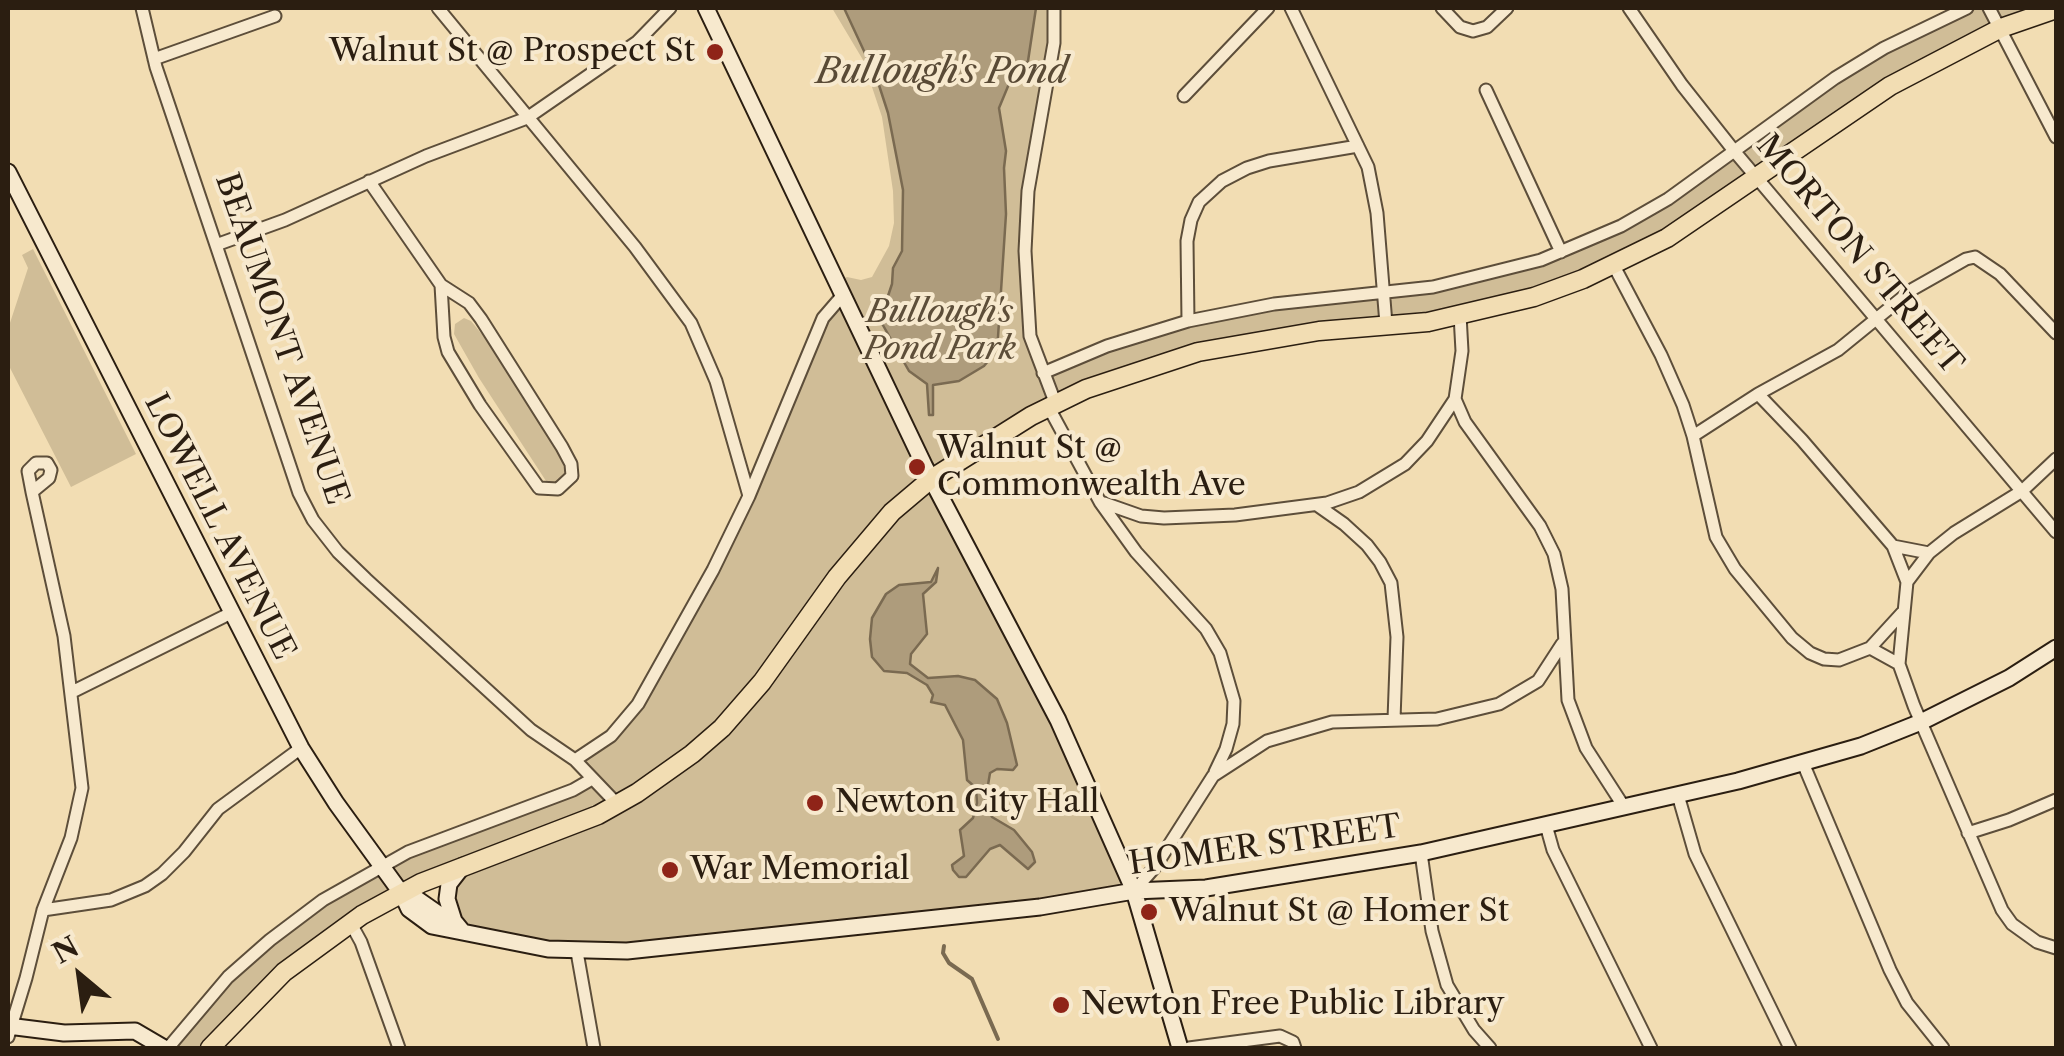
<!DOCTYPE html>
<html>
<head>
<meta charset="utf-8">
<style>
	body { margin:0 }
	#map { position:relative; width:2064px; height:1056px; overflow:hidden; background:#f2ddb3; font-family:"Libre Caslon Text",serif }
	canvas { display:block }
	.frame { position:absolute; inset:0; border:10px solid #2b1e11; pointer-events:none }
	.north { position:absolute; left:30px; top:926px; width:100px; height:100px; -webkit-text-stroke:8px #f7e9ce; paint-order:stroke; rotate:331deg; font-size:28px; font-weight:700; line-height:40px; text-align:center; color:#2b1e11 }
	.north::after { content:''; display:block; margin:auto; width:35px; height:45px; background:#2b1e11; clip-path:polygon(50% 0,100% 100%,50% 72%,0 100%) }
</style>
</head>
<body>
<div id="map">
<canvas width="2064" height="1056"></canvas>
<div class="frame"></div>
<div class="north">N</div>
</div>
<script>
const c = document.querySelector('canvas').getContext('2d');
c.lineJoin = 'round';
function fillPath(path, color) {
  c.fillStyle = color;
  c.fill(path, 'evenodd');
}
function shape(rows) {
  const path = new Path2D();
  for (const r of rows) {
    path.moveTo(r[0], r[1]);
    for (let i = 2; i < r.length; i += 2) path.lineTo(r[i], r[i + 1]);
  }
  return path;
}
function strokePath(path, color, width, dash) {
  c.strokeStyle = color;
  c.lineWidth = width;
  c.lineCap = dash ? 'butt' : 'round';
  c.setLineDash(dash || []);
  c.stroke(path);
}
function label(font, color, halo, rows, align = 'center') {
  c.font = font + ' "Libre Caslon Text",serif';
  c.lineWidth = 8;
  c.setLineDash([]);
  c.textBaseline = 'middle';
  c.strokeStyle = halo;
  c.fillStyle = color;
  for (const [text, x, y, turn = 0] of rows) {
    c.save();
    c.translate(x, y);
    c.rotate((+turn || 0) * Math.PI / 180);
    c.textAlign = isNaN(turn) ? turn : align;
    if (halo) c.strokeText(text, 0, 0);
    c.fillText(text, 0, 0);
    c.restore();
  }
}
fillPath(shape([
	[832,8,1054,8,1028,191,1028,325,1043,373,1188,321,1480,277,1621,226,1835,78,1967,8,2056,8,1948,54,1726,201,1534,297,1281,336,1086,389,931,479,1049,700,1134,891,627,951,510,943,454,921,452,879,350,922,210,1048,168,1048,248,959,381,866,592,779,575,760,626,721,713,570,823,318,842,297,835,282,847,277,861,280,872,277,889,246,894,223,893,191,882,117,863,60],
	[33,249,136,454,71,487,8,364,8,329,28,268,22,255],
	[464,318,471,321,489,343,545,428,565,469,565,477,556,483,546,481,479,378,454,334,455,324]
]), '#d0bd97');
const water = shape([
	[844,8,1036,8,1028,61,1011,79,999,108,1006,151,1004,168,1006,214,998,337,994,354,984,366,959,381,933,385,933,415,929,415,927,384,909,371,880,320,892,284,893,268,902,251,903,190,888,113,877,79,844,8],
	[938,568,936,582,923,594,927,634,911,654,910,664,928,678,958,676,975,680,997,699,1007,723,1017,765,1013,770,997,769,990,773,985,803,992,817,1014,830,1032,852,1035,862,1028,869,1000,845,990,849,966,877,959,877,953,870,952,865,964,856,960,830,973,818,977,803,976,788,967,780,963,740,945,705,931,702,933,695,927,685,907,673,884,671,872,657,870,639,872,618,886,594,899,585,931,582,938,568]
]);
fillPath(water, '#ae9c7c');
strokePath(water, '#7a6a51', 2.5);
strokePath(shape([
	[944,946,943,953,949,963,972,979,998,1039]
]), '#7a6a51', 4);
const street = shape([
	[142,8,156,67,216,245,299,493,313,520,338,552,366,579,531,730,575,760,618,805],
	[438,8,635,247,691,323,716,381,749,496],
	[1054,8,1054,43,1028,191,1025,251,1030,336,1055,402],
	[1291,8,1368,167,1377,213,1386,324],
	[1442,8,1460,27,1473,31,1487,27,1507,8],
	[1629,8,1682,85,1735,152,2056,532],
	[1989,8,2056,137],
	[154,59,275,16],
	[1486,90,1561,252],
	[1184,96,1268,8],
	[369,181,441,285,444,337,448,352,480,405,539,488,558,489,572,476,571,464,562,447,481,319,469,303,441,285],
	[216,245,285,220,426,156,527,118,637,42,670,8],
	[1614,266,1661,355,1683,405,1693,436,1716,537,1735,569,1792,638,1810,653,1824,659,1839,660,1870,648,1899,664,1914,706,2002,910,2012,924,2037,942,2056,948],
	[1460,315,1462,351,1455,399,1465,422,1540,526,1554,554,1562,589,1568,700,1586,748,1624,807],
	[1188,321,1187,241,1191,220,1199,202,1222,181,1247,168,1269,161,1358,146],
	[1043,373,1107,346,1188,321,1274,304,1433,287,1541,260,1621,226,1668,199,1835,78,1884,48,1967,8],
	[1758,394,1802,440,1893,546,1907,582],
	[1048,406,1100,502,1136,552,1206,629,1220,653,1234,701,1233,724,1226,749,1215,772],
	[1693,436,1758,394,1838,350,1913,289,1966,259,1975,257,2000,274,2056,333],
	[1104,503,1141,516,1164,518,1235,515,1327,503,1359,492,1405,464,1427,441,1455,399],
	[1317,505,1344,524,1367,545,1380,562,1391,583,1397,637,1394,719],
	[1893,546,1929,553],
	[1870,648,1902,613],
	[1899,664,1907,582,1929,553,1954,533,2022,491,2056,459],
	[72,692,231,613],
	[575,760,611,736,638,704,713,570,749,496,823,318,842,296],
	[1803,763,1890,970,1907,1003,1943,1048],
	[1678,795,1695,854,1790,1048],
	[1546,825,1553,850,1651,1048],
	[1968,833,2009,820,2056,800],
	[1421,853,1432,931,1447,985,1474,1030,1490,1048],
	[1134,891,1155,867,1213,776,1267,741,1332,722,1437,719,1499,704,1538,681,1562,644],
	[43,910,111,900,145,886,162,874,184,852,218,809,301,748],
	[350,922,361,942,399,1048],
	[577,952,594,1048],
	[8,1037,26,978,43,910,71,838,82,788,64,636,32,492,49,478,51,470,47,463,36,463,28,471,32,492],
	[168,1048,228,977,270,940,323,900,408,852,573,790,592,779],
	[1189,1048,1280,1036,1293,1042,1295,1048]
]);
const secondary = shape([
	[706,8,925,467,1058,720,1134,891,1180,1048],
	[8,172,301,748,336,803,402,894,409,909,432,926,548,949,627,951,1040,907,1134,891,1206,888,1421,853,1738,781,1861,746,1921,722,2009,678,2056,648],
	[402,894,417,899,440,915,450,928],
	[463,932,454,921,447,899,449,884,463,866],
	[8,1026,64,1033,135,1031,164,1048]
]);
const primary = shape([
	[210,1048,284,972,362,915,421,883,598,815,637,793,692,754,722,728,762,682,837,577,892,512,931,479,1031,416,1086,389,1198,352,1319,331,1428,322,1534,297,1583,279,1667,238,1890,86,2001,28,2056,9]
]);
strokePath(street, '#5d4e3a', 15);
strokePath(secondary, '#2b1e11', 19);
strokePath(primary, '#2b1e11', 21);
strokePath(street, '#f7e9ce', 11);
strokePath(secondary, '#f7e9ce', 15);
strokePath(primary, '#f2ddb3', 18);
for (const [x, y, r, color] of [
	[715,52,10,"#8f2418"],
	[917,467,10,"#8f2418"],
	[815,803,10,"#8f2418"],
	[670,870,10,"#8f2418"],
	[1149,912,10,"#8f2418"],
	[1061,1005,10,"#8f2418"]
]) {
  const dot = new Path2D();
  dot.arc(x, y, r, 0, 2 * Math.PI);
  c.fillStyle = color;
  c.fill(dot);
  strokePath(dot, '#f7e9ce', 4);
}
label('32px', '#2b1e11', '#f7e9ce', [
	["Walnut St @ Prospect St",695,52,"right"],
	["Walnut St @",937,449],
	["Commonwealth Ave",937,486],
	["Newton City Hall",835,803],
	["War Memorial",690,870],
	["Walnut St @ Homer St",1169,912],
	["Newton Free Public Library",1081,1005]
], 'left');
label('32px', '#2b1e11', '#f7e9ce', [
	["MORTON STREET",1859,255,50],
	["BEAUMONT AVENUE",281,339,71],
	["LOWELL AVENUE",219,527,63],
	["HOMER STREET",1265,846,-8]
]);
label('italic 32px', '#5d4e39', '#f7e9ce', [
	["Bullough's",940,313],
	["Pond Park",940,350]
]);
label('italic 35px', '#594a36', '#f7e9ce', [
	["Bullough's Pond",942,73]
]);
</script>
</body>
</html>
